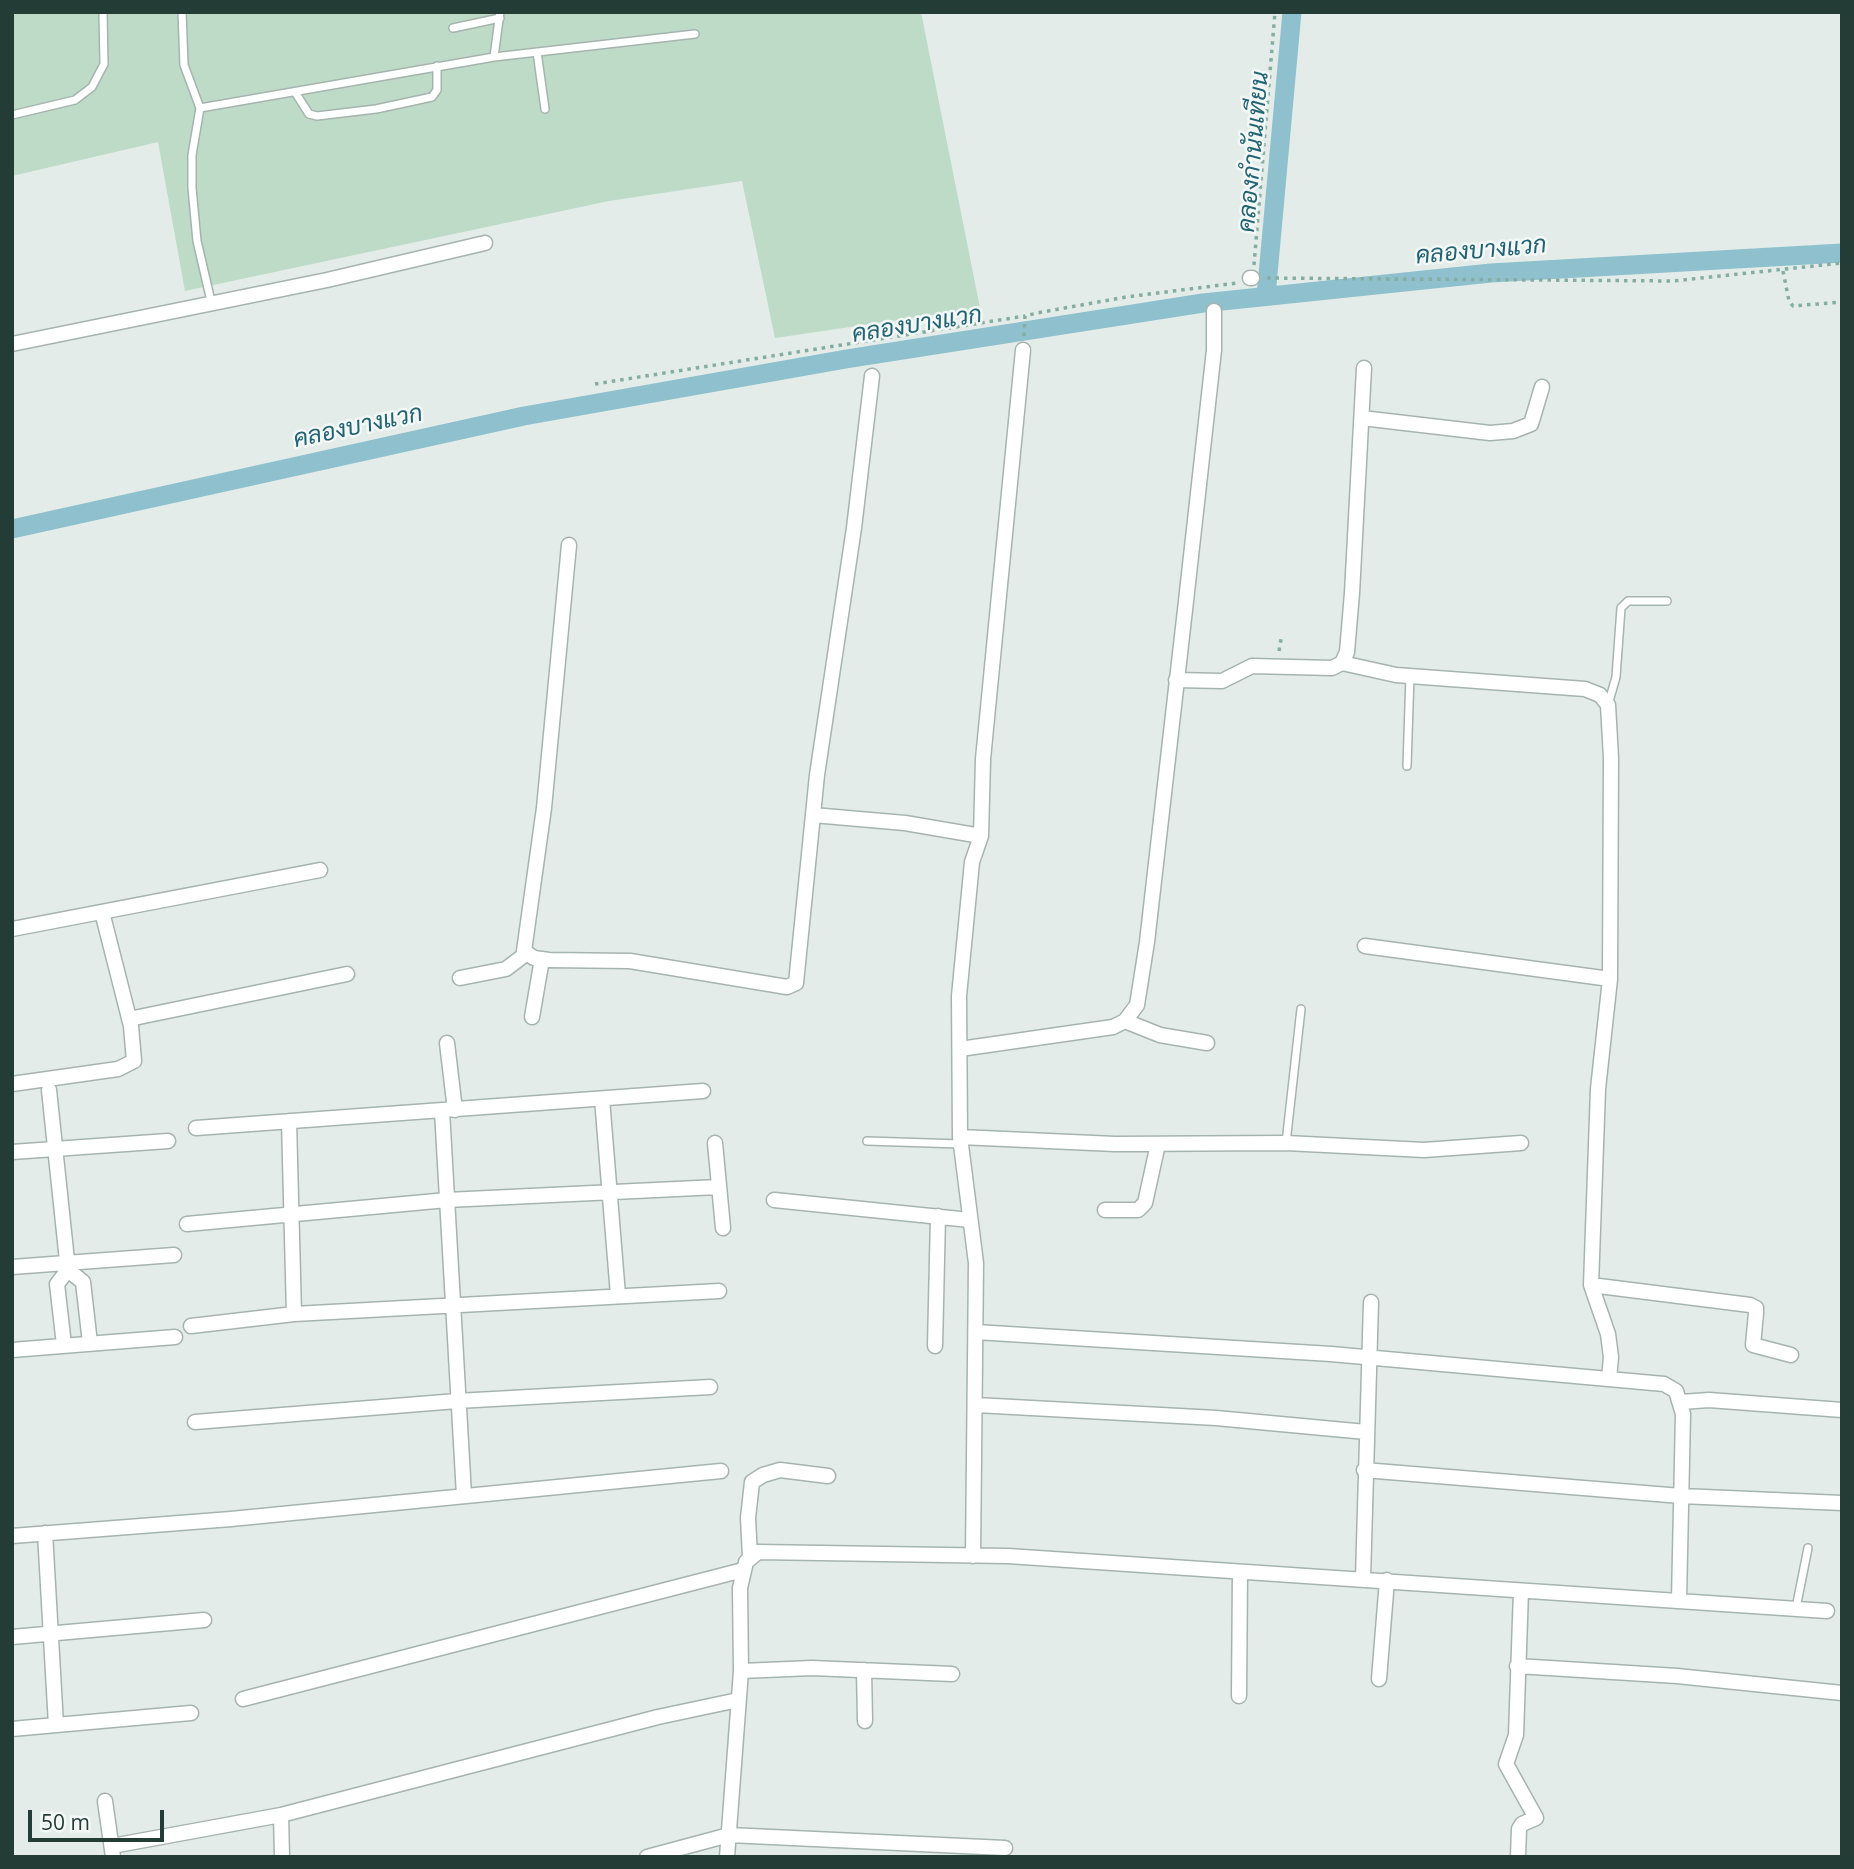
<!DOCTYPE html>
<html>
<head>
<meta charset="utf-8">
<style>
	body { margin:0 }
	#map { position:relative; width:1854px; height:1869px; overflow:hidden; background:#e3ece8; font-family:"Open Sans",sans-serif }
	canvas { display:block }
	.frame { position:absolute; inset:0; border:14px solid #243c36; pointer-events:none }
	.scale { position:absolute; left:28px; top:1810px; width:136px; height:32px; box-sizing:border-box; border:4px solid #243c36; border-top:0; padding-left:9px; font-size:21px; line-height:24px; white-space:nowrap; color:#243c36; -webkit-text-stroke:5px #f3f8f6; paint-order:stroke }
</style>
</head>
<body>
<div id="map">
<canvas width="1854" height="1869"></canvas>
<div class="frame"></div>
<div class="scale">50 m</div>
</div>
<script>
const c = document.querySelector('canvas').getContext('2d');
c.lineJoin = 'round';
function fillPath(path, color) {
  c.fillStyle = color;
  c.fill(path, 'evenodd');
}
function shape(rows) {
  const path = new Path2D();
  for (const r of rows) {
    path.moveTo(r[0], r[1]);
    for (let i = 2; i < r.length; i += 2) path.lineTo(r[i], r[i + 1]);
  }
  return path;
}
function strokePath(path, color, width, dash) {
  c.strokeStyle = color;
  c.lineWidth = width;
  c.lineCap = dash ? 'butt' : 'round';
  c.setLineDash(dash || []);
  c.stroke(path);
}
function label(font, color, halo, rows, align = 'center') {
  c.font = font + ' "Open Sans",Sarabun,sans-serif';
  c.lineWidth = 5;
  c.setLineDash([]);
  c.textBaseline = 'middle';
  c.strokeStyle = halo;
  c.fillStyle = color;
  for (const [text, x, y, turn = 0] of rows) {
    c.save();
    c.translate(x, y);
    c.rotate((+turn || 0) * Math.PI / 180);
    c.textAlign = isNaN(turn) ? turn : align;
    if (halo) c.strokeText(text, 0, 0);
    c.fillText(text, 0, 0);
    c.restore();
  }
}
fillPath(shape([
	[12,12,921,12,980,308,775,338,742,181,609,201,185,291,158,142,12,176]
]), '#bddbc6');
strokePath(shape([
	[1266,296,1292,12],
	[12,529,524,416,846,359,1203,303,1491,273,1842,253]
]), '#8ec1cd', 19);
const service = shape([
	[182,12,184,65,200,108],
	[453,28,500,18],
	[537,52,545,109],
	[494,57,695,34],
	[295,92,309,114,317,116,376,109,432,97,437,90,437,66],
	[12,115,75,100,92,87,104,64,103,12],
	[211,301,197,241,192,188,192,155,200,108,494,57,500,12],
	[1608,705,1616,677,1621,608,1628,601,1667,601],
	[1407,766,1410,676],
	[867,1141,960,1144],
	[1286,1143,1301,1009],
	[1796,1608,1808,1548]
]);
const minor = shape([
	[1250,278,1252,278],
	[12,344,327,280,485,243],
	[1362,418,1490,433,1513,431,1531,424,1542,387],
	[569,545,544,808,524,951,534,958,549,960,630,961,787,987,796,983,817,775,854,528,872,376],
	[1342,663,1396,675,1585,689,1600,695,1608,705,1611,758,1610,979,1598,1089,1591,1285,1608,1334,1611,1357,1609,1379],
	[1176,680,1222,681,1252,666,1332,668,1342,663,1347,652,1352,593,1364,368],
	[813,815,905,823,981,836],
	[12,929,320,870],
	[1365,946,1610,979],
	[460,978,506,969,527,953],
	[532,1017,542,959],
	[129,1019,347,974],
	[1125,1021,1160,1035,1207,1043],
	[447,1043,455,1110],
	[960,1049,1113,1027,1125,1021,1137,1005,1147,942,1185,610,1214,350,1214,311],
	[12,1084,118,1069,134,1061,131,1026,102,912],
	[49,1090,68,1270],
	[602,1099,618,1295],
	[442,1111,464,1495],
	[289,1121,294,1314],
	[196,1128,703,1091],
	[960,1137,1115,1144,1286,1143,1424,1150,1521,1143],
	[715,1143,723,1228],
	[12,1152,168,1141],
	[774,1200,970,1220],
	[1105,1210,1138,1210,1145,1203,1158,1144],
	[187,1224,447,1200,718,1187],
	[12,1267,174,1255],
	[1591,1285,1750,1305,1756,1308,1756,1313,1753,1345,1791,1355],
	[191,1326,294,1314,719,1291],
	[976,1332,1331,1354,1664,1384,1676,1391,1683,1414,1679,1600],
	[64,1345,57,1284,68,1270,83,1282,90,1343],
	[935,1346,938,1216],
	[12,1350,175,1337],
	[1681,1402,1709,1400,1842,1410],
	[976,1405,1216,1418,1366,1432],
	[195,1422,457,1401,710,1387],
	[1364,1470,1681,1496,1842,1503],
	[45,1533,56,1725,191,1713],
	[12,1536,231,1519,721,1471],
	[973,1556,976,1263,960,1137,959,996,972,862,981,836,983,759,1023,350],
	[750,1557,748,1518,752,1482,763,1475,780,1470,828,1476],
	[1363,1578,1371,1302],
	[12,1637,204,1620],
	[1517,1666,1677,1676,1842,1693],
	[864,1670,865,1721],
	[741,1671,812,1668,952,1674],
	[1379,1679,1387,1580],
	[1239,1696,1240,1572],
	[243,1699,743,1570],
	[12,1729,56,1725],
	[105,1801,113,1857],
	[281,1815,282,1857],
	[112,1846,281,1815,658,1717,738,1700],
	[647,1857,729,1835,1005,1848],
	[727,1857,741,1671,740,1588,746,1562,758,1552,1008,1556,1827,1611],
	[1518,1857,1519,1829,1522,1824,1536,1818,1506,1764,1516,1735,1521,1591]
]);
strokePath(service, '#a6b4af', 10);
strokePath(minor, '#a6b4af', 17);
strokePath(shape([
	[1254,265,1275,12],
	[1783,271,1789,301,1793,306,1842,302],
	[1267,278,1673,281,1842,263],
	[1024,336,1025,316,1037,313,1126,297,1237,283],
	[595,384,1025,316],
	[1279,651,1281,639]
]), '#85ada2', 3.5, [3.5, 5]);
strokePath(service, '#fff', 7);
strokePath(minor, '#fff', 14);
label('italic 24px', '#226374', '#f3f8f6', [
	["คลองกำนันเทียน",1254,152,-85],
	["คลองบางแวก",1481,251,-5],
	["คลองบางแวก",917,325,-9],
	["คลองบางแวก",358,427,-12]
]);
</script>
</body>
</html>
